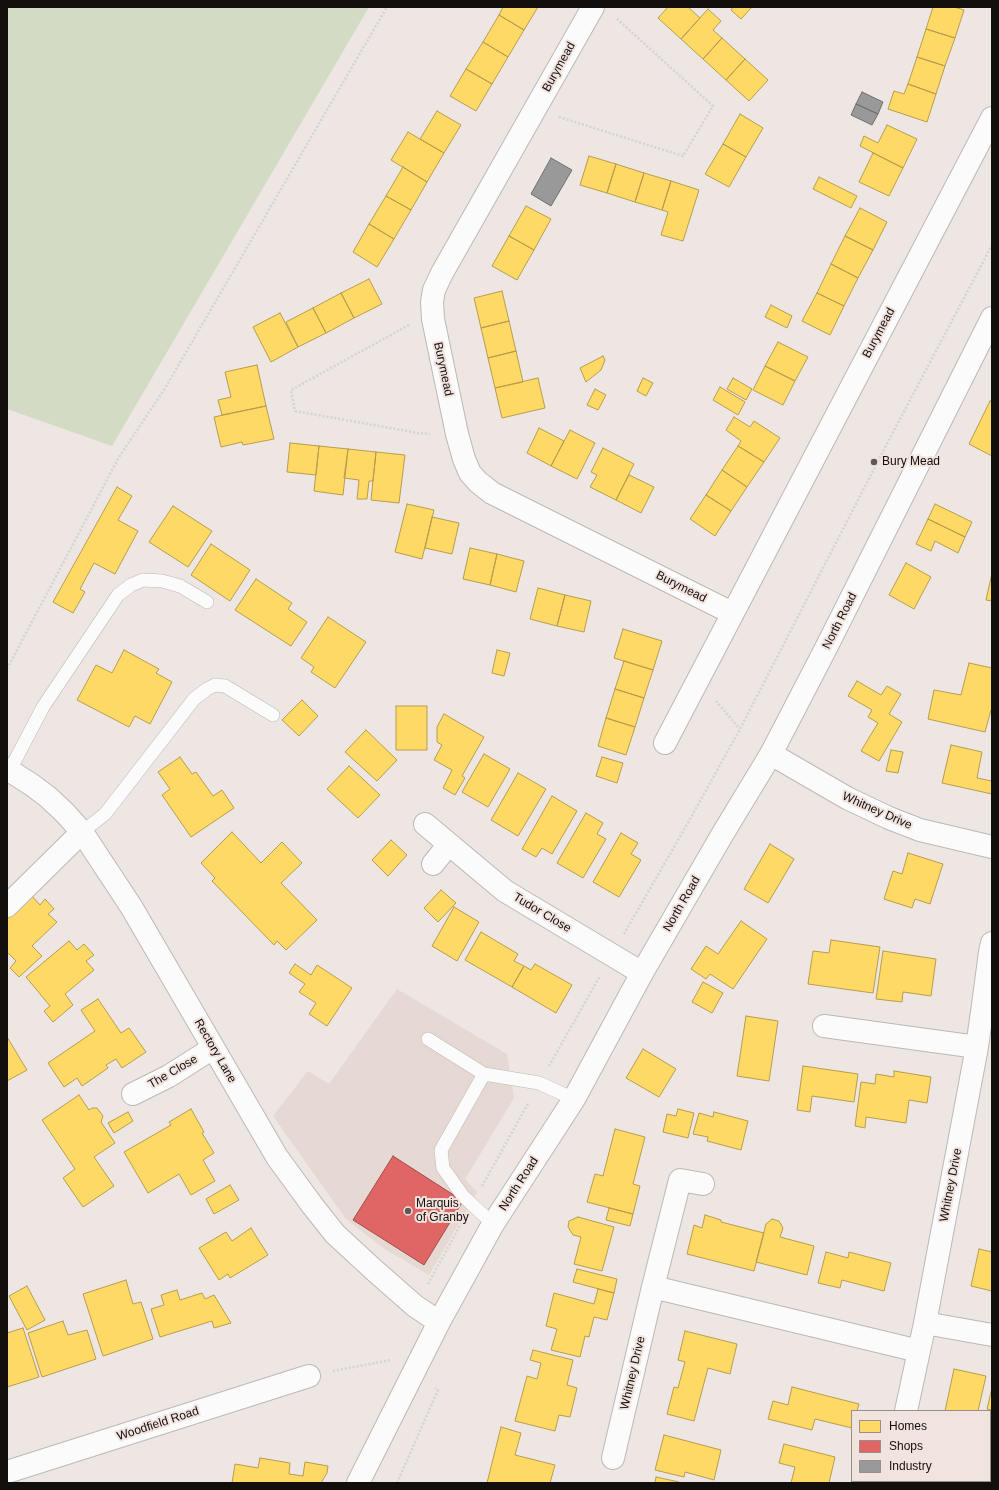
<!DOCTYPE html>
<html>
<head>
<meta charset="utf-8">
<style>
	body { margin:0 }
	#map { position:relative; width:999px; height:1490px; overflow:hidden; background:#ede6e3; font-family:Arial,sans-serif }
	canvas { display:block }
	.frame { position:absolute; inset:0; border:8px solid #120e0c; pointer-events:none }
	.legend { position:absolute; left:851px; top:1410px; width:140px; height:72px; box-sizing:border-box; background:#f1e4df; border:1px solid #988e8b; margin:0; padding:5px 7px; list-style:none; font-size:12px; color:#120e0c }
	.legend li { display:flex; align-items:center; gap:8px; height:20px }
	.legend b { width:20px; border:1px solid #988e8b }
</style>
</head>
<body>
<div id="map">
<canvas width="999" height="1490"></canvas>
<div class="frame"></div>
<ul class="legend">
<li><b style="height:11px;background:#ffd966"></b>Homes</li>
<li><b style="height:11px;background:#e06666"></b>Shops</li>
<li><b style="height:11px;background:#999"></b>Industry</li>
</ul>
</div>
<script>
const c = document.querySelector('canvas').getContext('2d');
c.lineJoin = 'round';
function fillPath(path, color) {
  c.fillStyle = color;
  c.fill(path, 'evenodd');
}
function shape(rows) {
  const path = new Path2D();
  for (const r of rows) {
    path.moveTo(r[0], r[1]);
    for (let i = 2; i < r.length; i += 2) path.lineTo(r[i], r[i + 1]);
  }
  return path;
}
function strokePath(path, color, width, dash) {
  c.strokeStyle = color;
  c.lineWidth = width;
  c.lineCap = dash ? 'butt' : 'round';
  c.setLineDash(dash || []);
  c.stroke(path);
}
function label(font, color, halo, rows, align = 'center') {
  c.font = font + ' Arial,sans-serif';
  c.lineWidth = 4;
  c.setLineDash([]);
  c.textBaseline = 'middle';
  c.strokeStyle = halo;
  c.fillStyle = color;
  for (const [text, x, y, turn = 0] of rows) {
    c.save();
    c.translate(x, y);
    c.rotate((+turn || 0) * Math.PI / 180);
    c.textAlign = isNaN(turn) ? turn : align;
    if (halo) c.strokeText(text, 0, 0);
    c.fillText(text, 0, 0);
    c.restore();
  }
}
fillPath(shape([
	[397,989,507,1054,514,1098,465,1179,477,1192,429,1275,383,1248,346,1219,273,1116,308,1071,329,1084]
]), '#e6d8d2');
fillPath(shape([
	[7,7,369,7,112,446,7,409]
]), '#d3dbc4');
const homes = shape([
	[503,7,538,7,524,30,499,15,503,7],
	[668,7,688,7,700,18,681,39,658,18,668,7],
	[733,7,752,7,741,19,731,10,733,7],
	[933,7,954,7,964,10,955,38,926,29,933,7],
	[708,9,721,21,713,30,722,38,703,59,681,39,708,9],
	[499,15,524,30,508,57,483,42,499,15],
	[926,29,955,38,945,66,917,57,926,29],
	[722,38,745,59,726,80,703,59,722,38],
	[483,42,508,57,492,84,466,69,483,42],
	[917,57,945,66,936,94,908,84,917,57],
	[745,59,768,80,749,101,726,80,745,59],
	[466,69,492,84,476,111,450,96,466,69],
	[908,84,936,94,927,122,888,109,894,91,904,94,908,84],
	[437,111,461,125,444,153,420,139,437,111],
	[740,114,763,128,746,157,723,144,740,114],
	[887,125,917,139,903,168,860,146,864,136,878,143,887,125],
	[408,132,444,153,427,182,391,160,408,132],
	[723,144,746,157,729,187,705,174,723,144],
	[873,153,903,168,889,196,859,182,873,153],
	[589,156,616,164,607,193,580,185,589,156],
	[616,164,644,173,635,202,607,193,616,164],
	[403,167,427,182,411,210,386,196,403,167],
	[644,173,671,181,662,210,635,202,644,173],
	[819,177,857,196,851,208,813,189,819,177],
	[671,181,699,190,683,241,661,235,668,212,662,210,671,181],
	[386,196,411,210,394,239,369,224,386,196],
	[526,206,551,219,534,250,509,236,526,206],
	[860,208,887,222,873,250,845,236,860,208],
	[369,224,394,239,377,267,353,252,369,224],
	[509,236,534,250,517,280,492,266,509,236],
	[845,236,873,250,858,278,831,264,845,236],
	[831,264,858,278,844,306,817,293,831,264],
	[369,279,382,304,354,318,341,293,369,279],
	[502,291,509,321,481,328,474,298,502,291],
	[341,293,354,318,326,333,313,308,341,293],
	[817,293,844,306,830,335,802,321,817,293],
	[771,305,792,316,787,328,765,317,771,305],
	[313,308,326,333,298,347,286,322,313,308],
	[280,313,298,347,271,362,253,327,280,313],
	[509,321,516,351,488,358,481,328,509,321],
	[778,342,808,357,795,381,765,366,778,342],
	[516,351,523,382,495,388,488,358,516,351],
	[603,356,605,360,601,370,586,382,580,368,603,356],
	[257,365,266,406,222,415,218,400,231,397,225,372,257,365],
	[765,366,795,381,783,405,753,390,765,366],
	[538,378,545,408,502,418,495,388,538,378],
	[643,378,653,383,646,396,637,391,643,378],
	[733,378,752,389,746,400,727,389,733,378],
	[720,387,745,402,738,415,713,400,720,387],
	[595,389,606,395,598,410,587,405,595,389],
	[990,401,992,402,992,456,969,444,990,401],
	[266,406,274,439,243,445,242,442,221,447,214,417,266,406],
	[734,417,750,427,754,421,780,438,764,462,738,446,741,441,726,430,734,417],
	[539,428,564,441,551,466,527,453,539,428],
	[570,430,595,443,577,479,551,466,570,430],
	[290,443,319,446,316,475,287,472,290,443],
	[319,446,348,449,343,495,314,491,319,446],
	[738,446,764,462,747,487,722,470,738,446],
	[603,448,634,464,616,500,590,487,597,475,591,472,603,448],
	[348,449,376,452,373,481,369,481,367,499,357,499,359,480,344,478,348,449],
	[376,452,405,455,399,503,371,500,376,452],
	[722,470,747,487,731,511,706,495,722,470],
	[629,475,654,487,641,513,616,500,629,475],
	[117,487,132,496,118,520,138,531,115,574,94,563,80,589,85,592,73,613,53,602,117,487],
	[706,495,731,511,715,536,690,519,706,495],
	[407,504,434,510,422,559,395,552,407,504],
	[935,504,972,522,965,537,928,519,935,504],
	[173,506,212,531,188,567,149,542,173,506],
	[432,517,459,523,452,554,425,548,432,517],
	[928,519,965,537,958,553,935,541,931,551,916,544,928,519],
	[211,544,250,570,230,601,191,575,211,544],
	[470,548,497,554,490,585,463,579,470,548],
	[497,554,524,561,516,592,490,585,497,554],
	[906,563,931,577,914,609,889,595,906,563],
	[992,573,992,601,986,600,992,573],
	[256,579,292,603,288,609,307,622,291,646,235,610,256,579],
	[538,588,565,595,557,626,530,619,538,588],
	[565,595,591,601,584,632,557,626,565,595],
	[328,617,366,642,335,688,311,672,314,667,301,658,328,617],
	[623,629,662,641,653,670,614,658,623,629],
	[124,650,159,669,156,673,172,682,150,724,135,716,129,727,77,700,96,665,112,673,124,650],
	[497,650,510,653,504,676,492,673,497,650],
	[624,661,653,670,644,698,615,689,624,661],
	[969,663,992,668,992,710,991,710,985,732,928,719,934,690,961,695,969,663],
	[857,681,881,695,887,686,901,694,889,714,902,722,879,761,861,751,878,723,868,717,872,710,848,696,857,681],
	[615,689,644,698,635,727,606,718,615,689],
	[302,700,318,716,299,736,282,720,302,700],
	[396,706,427,706,427,750,396,750,396,706],
	[444,714,484,737,462,776,465,778,455,795,443,788,452,770,434,760,442,745,437,742,437,727,444,714],
	[606,718,635,727,626,755,598,746,606,718],
	[366,730,397,760,377,781,345,752,366,730],
	[951,745,982,752,977,778,992,781,992,794,942,783,951,745],
	[891,750,903,752,898,773,886,771,891,750],
	[484,754,510,769,488,807,462,792,484,754],
	[180,757,192,774,196,772,213,796,222,790,234,808,191,837,162,795,170,789,158,772,180,757],
	[602,757,623,763,617,783,596,776,602,757],
	[349,766,380,795,358,818,327,789,349,766],
	[518,773,546,789,518,836,491,820,518,773],
	[552,796,577,811,552,854,542,848,536,857,522,849,552,796],
	[586,813,603,823,597,834,606,839,583,878,557,863,586,813],
	[232,832,261,863,282,842,302,863,281,883,317,920,286,950,277,941,274,945,212,881,215,878,201,863,232,832],
	[621,833,638,843,631,854,641,860,619,897,593,882,621,833],
	[391,840,407,855,388,876,372,860,391,840],
	[770,844,794,859,768,903,744,889,770,844],
	[908,853,943,864,930,904,915,899,912,908,884,899,893,871,902,874,908,853],
	[441,890,456,903,438,922,424,908,441,890],
	[31,895,40,905,45,899,54,909,48,914,57,922,32,946,42,956,19,977,10,968,16,961,7,952,7,918,31,895],
	[454,907,479,922,457,961,432,946,454,907],
	[741,921,767,939,733,989,710,974,706,979,691,969,706,946,718,954,741,921],
	[481,932,518,954,514,961,524,966,512,987,465,960,481,932],
	[831,940,880,947,873,993,808,984,813,951,829,953,831,940],
	[69,941,77,950,84,944,94,955,86,961,94,970,65,994,73,1005,53,1022,44,1011,50,1006,26,977,69,941],
	[883,951,936,959,931,996,903,992,902,1002,876,999,883,951],
	[295,964,311,975,317,965,352,988,327,1026,309,1014,316,1003,299,992,305,984,289,973,295,964],
	[535,964,572,985,556,1013,512,987,524,966,531,970,535,964],
	[703,982,723,993,712,1013,692,1002,703,982],
	[98,999,121,1033,129,1028,146,1052,122,1068,116,1059,106,1065,108,1068,82,1086,77,1078,64,1087,48,1063,95,1031,81,1010,98,999],
	[746,1016,778,1021,769,1081,737,1076,746,1016],
	[7,1037,27,1070,7,1081,7,1037],
	[643,1049,676,1069,659,1097,626,1078,643,1049],
	[803,1066,858,1074,854,1102,812,1096,810,1112,797,1110,803,1066],
	[894,1071,931,1077,927,1103,909,1100,906,1123,866,1117,865,1128,855,1126,861,1082,875,1084,876,1074,894,1077,894,1071],
	[79,1095,89,1110,92,1108,97,1108,103,1116,101,1122,115,1143,94,1157,114,1186,83,1207,63,1178,75,1169,42,1120,79,1095],
	[191,1109,204,1132,202,1133,214,1153,203,1160,215,1181,191,1195,179,1174,148,1193,124,1152,171,1125,169,1122,191,1109],
	[678,1109,694,1113,688,1138,663,1132,667,1114,676,1116,678,1109],
	[128,1112,133,1121,114,1133,108,1123,128,1112],
	[714,1112,748,1121,741,1150,707,1141,708,1137,693,1134,699,1113,713,1117,714,1112],
	[615,1129,645,1137,633,1184,640,1186,633,1214,587,1202,595,1174,603,1176,615,1129],
	[230,1185,239,1200,214,1214,206,1199,230,1185],
	[609,1208,633,1214,630,1226,606,1220,609,1208],
	[705,1215,721,1220,721,1222,764,1233,754,1271,687,1254,694,1225,702,1228,705,1215],
	[578,1217,614,1227,602,1271,574,1264,581,1237,573,1235,568,1227,569,1221,578,1217],
	[772,1219,779,1221,783,1228,780,1237,814,1246,807,1275,756,1262,766,1224,772,1219],
	[251,1228,268,1255,230,1278,228,1274,219,1280,199,1248,226,1232,232,1241,251,1228],
	[979,1249,992,1252,992,1291,971,1286,979,1249],
	[826,1252,848,1258,849,1252,891,1263,884,1291,842,1280,840,1288,818,1283,826,1252],
	[577,1269,617,1279,614,1293,573,1282,577,1269],
	[126,1280,133,1304,141,1302,153,1339,103,1356,83,1294,126,1280],
	[27,1286,45,1320,27,1330,9,1296,27,1286],
	[598,1289,614,1293,607,1320,594,1317,589,1337,585,1336,580,1357,551,1350,557,1329,546,1326,554,1293,594,1304,598,1289],
	[177,1290,180,1300,202,1293,205,1299,214,1295,231,1323,214,1328,212,1321,160,1337,151,1309,164,1305,161,1295,177,1290],
	[63,1321,68,1335,87,1330,96,1359,42,1377,28,1333,63,1321],
	[23,1328,39,1377,7,1387,7,1333,23,1328],
	[685,1331,737,1344,730,1374,708,1368,694,1421,667,1414,674,1387,678,1388,685,1362,678,1360,685,1331],
	[533,1350,573,1360,567,1385,577,1388,570,1417,559,1415,555,1431,515,1421,527,1376,537,1379,541,1363,530,1360,533,1350],
	[954,1369,986,1376,978,1411,945,1411,954,1369],
	[792,1387,859,1404,857,1411,852,1411,852,1428,815,1419,812,1430,768,1419,773,1401,788,1405,792,1387],
	[992,1388,992,1410,987,1409,992,1388],
	[501,1427,521,1433,515,1455,555,1465,550,1483,487,1483,501,1427],
	[664,1435,721,1450,714,1480,685,1472,684,1477,655,1470,664,1435],
	[784,1444,835,1457,829,1483,791,1483,795,1467,779,1463,784,1444],
	[260,1458,290,1463,289,1474,303,1476,305,1462,328,1466,327,1473,321,1483,232,1483,235,1464,258,1468,260,1458],
	[656,1477,679,1482,679,1483,655,1483,656,1477]
]);
fillPath(homes, '#ffd966');
strokePath(homes, '#b89c4b', 1);
const shops = shape([
	[393,1156,463,1201,424,1265,353,1220,393,1156]
]);
fillPath(shops, '#e06666');
strokePath(shops, '#a24c4b', 1);
const industry = shape([
	[862,92,883,102,878,114,856,104,862,92],
	[856,104,878,114,872,125,851,115,856,104],
	[551,158,572,170,551,206,531,194,551,158]
]);
fillPath(industry, '#999');
strokePath(industry, '#706f6f', 1);
const lane = shape([
	[10,770,43,707,118,595,131,585,143,580,162,581,180,586,207,602],
	[82,832,105,814,194,699,207,689,215,685,225,686,273,715],
	[428,1039,484,1074,539,1083,574,1099],
	[484,1074,441,1150,443,1168,463,1196,493,1224]
]);
const street = shape([
	[593,7,442,273,434,290,432,302,433,319,457,434,464,459,470,473,478,482,492,493,732,613],
	[665,743,992,118],
	[771,754,847,798,889,818,920,830,992,847],
	[425,824,505,891,642,973],
	[433,864,449,844],
	[7,906,82,832],
	[983,1005,990,952,992,943],
	[824,1026,977,1047],
	[133,1094,169,1076,213,1048],
	[653,1287,680,1180,703,1184],
	[925,1323,992,1335],
	[906,1411,925,1323,977,1047,983,1005,992,1006],
	[613,1458,653,1287,919,1351],
	[7,1472,309,1376],
	[884,1483,885,1481]
]);
const secondary = shape([
	[7,769,32,785,48,797,65,813,82,832,132,908,277,1157,312,1205,335,1234,374,1270,415,1306,439,1322],
	[358,1483,439,1322,493,1224,574,1099,642,973,722,835,771,754,826,648,992,318]
]);
strokePath(lane, '#bdb8b5', 14);
strokePath(street, '#bdb8b5', 24);
strokePath(secondary, '#bdb8b5', 24);
strokePath(shape([
	[559,117,683,156,713,106,616,18],
	[409,325,291,390,295,411,418,433,430,434],
	[7,669,119,457,164,390,387,7],
	[716,701,740,729],
	[624,934,689,821,740,729,890,438,992,245],
	[549,1066,600,976],
	[482,1186,529,1102],
	[428,1284,462,1222],
	[333,1371,391,1360],
	[397,1483,438,1390,435,1388]
]), '#d5d3d3', 2.5, [2, 2]);
strokePath(lane, '#fcfbfb', 13);
strokePath(street, '#fcfbfb', 22);
strokePath(secondary, '#fcfbfb', 22);
for (const [x, y, r, color] of [
	[874,462,4,"#5f5a57"],
	[408,1211,4,"#5f5a57"]
]) {
  const dot = new Path2D();
  dot.arc(x, y, r, 0, 2 * Math.PI);
  c.fillStyle = color;
  c.fill(dot);
  strokePath(dot, '#f1e4df', 1.5);
}
label('12px', '#120e0c', '#f1e4df', [
	["Burymead",559,67,-61],
	["Burymead",879,333,-62],
	["Burymead",443,369,78],
	["Burymead",681,587,27],
	["North Road",840,621,-63],
	["Whitney Drive",877,811,24],
	["North Road",682,904,-60],
	["Tudor Close",542,913,31],
	["Rectory Lane",215,1051,60],
	["The Close",173,1072,-30],
	["North Road",519,1184,-57],
	["Whitney Drive",951,1185,-79],
	["Whitney Drive",633,1373,-77],
	["Woodfield Road",158,1424,-18]
]);
label('12px', '#120e0c', '#f1e4df', [
	["Bury Mead",882,462],
	["Marquis",416,1204],
	["of Granby",416,1218]
], 'left');
</script>
</body>
</html>
